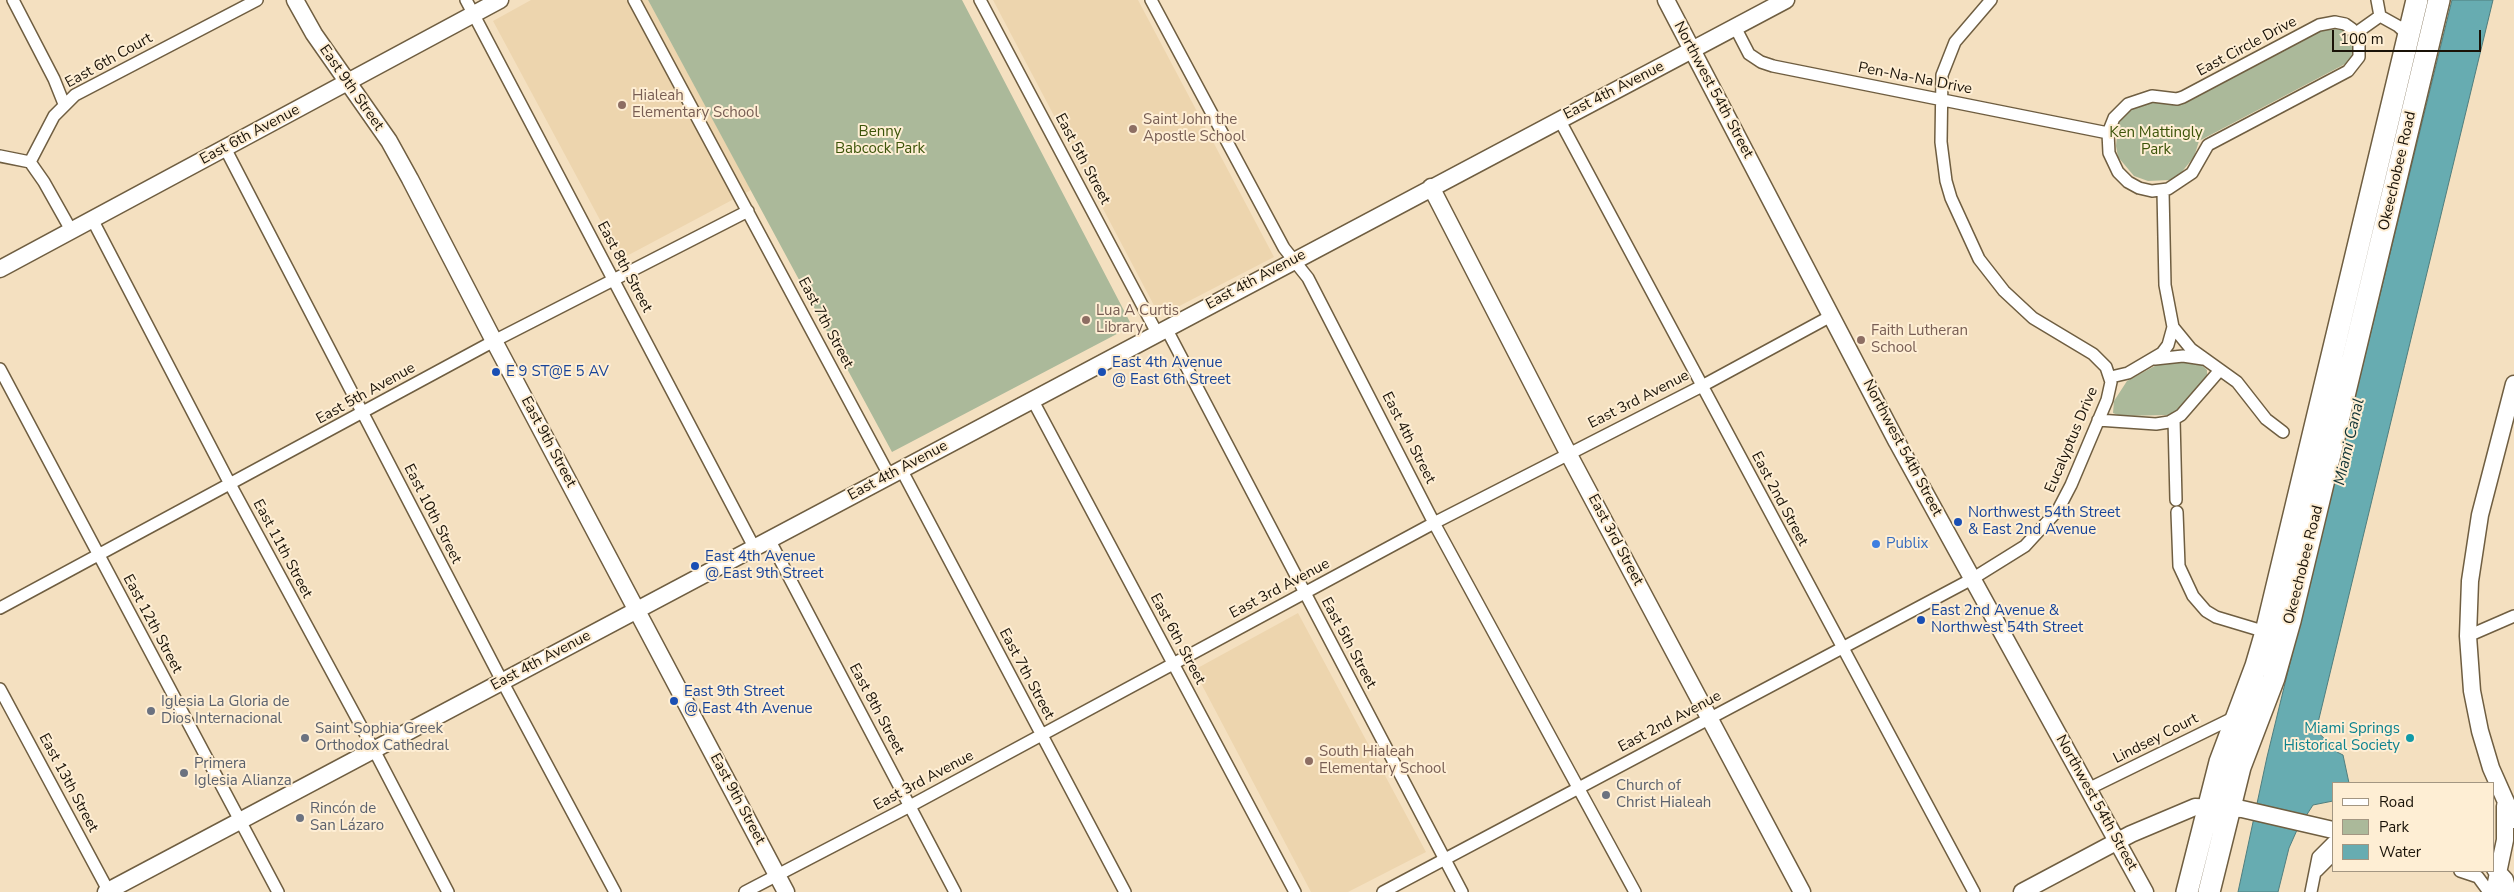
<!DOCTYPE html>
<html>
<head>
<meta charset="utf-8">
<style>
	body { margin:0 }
	#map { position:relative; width:2514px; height:892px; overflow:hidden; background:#f4e0c0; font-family:"Nunito Sans",sans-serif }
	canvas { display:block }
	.legend { position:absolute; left:2332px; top:782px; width:162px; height:90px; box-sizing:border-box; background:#feeed4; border:1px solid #a39682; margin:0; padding:6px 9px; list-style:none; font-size:15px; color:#1a1308 }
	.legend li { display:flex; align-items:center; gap:10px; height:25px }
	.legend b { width:25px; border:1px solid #a39682 }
	.scale { position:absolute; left:2332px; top:30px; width:149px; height:22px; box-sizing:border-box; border:2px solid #1a1308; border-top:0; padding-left:6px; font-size:15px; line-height:18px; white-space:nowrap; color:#1a1308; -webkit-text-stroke:4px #feeed4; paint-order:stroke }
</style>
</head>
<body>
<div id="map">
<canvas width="2514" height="892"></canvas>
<ul class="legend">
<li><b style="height:6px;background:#fff"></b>Road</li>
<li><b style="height:14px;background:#abb99a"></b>Park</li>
<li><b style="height:14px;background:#67acb1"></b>Water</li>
</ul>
<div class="scale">100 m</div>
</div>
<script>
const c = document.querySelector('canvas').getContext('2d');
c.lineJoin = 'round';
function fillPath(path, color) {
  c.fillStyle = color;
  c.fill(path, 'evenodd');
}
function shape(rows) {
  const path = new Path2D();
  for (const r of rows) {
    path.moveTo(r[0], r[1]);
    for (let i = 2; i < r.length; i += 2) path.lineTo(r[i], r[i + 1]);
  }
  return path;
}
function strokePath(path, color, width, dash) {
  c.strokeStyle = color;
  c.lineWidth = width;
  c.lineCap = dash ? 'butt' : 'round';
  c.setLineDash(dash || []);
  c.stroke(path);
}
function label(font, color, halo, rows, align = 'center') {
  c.font = font + ' "Nunito Sans",sans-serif';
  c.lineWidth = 4;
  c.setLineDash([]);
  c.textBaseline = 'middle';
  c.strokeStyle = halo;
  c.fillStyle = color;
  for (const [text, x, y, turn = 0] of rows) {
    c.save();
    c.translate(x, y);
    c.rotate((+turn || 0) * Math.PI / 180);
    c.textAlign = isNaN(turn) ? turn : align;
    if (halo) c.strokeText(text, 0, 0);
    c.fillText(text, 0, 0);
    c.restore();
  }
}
fillPath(shape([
	[531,0,648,0,751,190,621,259,493,21],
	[993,0,1138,0,1274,257,1162,315,1158,313],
	[1298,613,1426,852,1348,892,1311,892,1194,670]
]), '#edd5ae');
fillPath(shape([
	[648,0,962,0,1132,326,892,452],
	[2337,29,2343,30,2353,43,2352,56,2345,64,2199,141,2194,157,2180,174,2170,180,2148,181,2134,176,2118,157,2116,146,2118,124,2133,107,2156,101,2177,105,2322,30],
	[2164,361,2197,361,2207,370,2207,376,2176,412,2170,415,2120,416,2113,413,2114,401,2127,381]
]), '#abb99a');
const water = shape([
	[2452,0,2493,0,2316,731,2332,745,2337,752,2343,755,2349,783,2333,783,2333,801,2313,805,2297,830,2289,848,2278,892,2238,892,2267,757,2452,0]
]);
fillPath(water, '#67acb1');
strokePath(water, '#507e7e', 1);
const street = shape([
	[13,0,54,79,64,104],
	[466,0,754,547],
	[634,0,889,475],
	[980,0,1157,333],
	[1151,0,1284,248,1308,278,1434,523,1635,892],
	[2377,0,2380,16],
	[2380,16,2398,26,2409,36],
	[2335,22,2345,24,2352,29,2359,43,2359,57,2348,71,2208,145,2192,173,2168,189,2152,191,2139,188,2128,182,2118,172,2109,153,2108,133,2114,118,2128,104,2152,96,2177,99,2183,97,2319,25,2335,22],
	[1735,27,1749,54,1761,62,1773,66,2108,133],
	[2356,33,2380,16],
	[1559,119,1974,892],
	[225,148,502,681,615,892],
	[0,156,30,162,44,182,71,230],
	[30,162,54,116,75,95,257,0],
	[2163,191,2165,285,2173,327,2191,349,2237,382,2266,419,2283,432],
	[92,219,230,484,374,750,448,892],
	[1166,328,1462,892],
	[2155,359,2183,356,2203,359],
	[0,369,278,892],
	[2111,377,2128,373,2162,353,2168,345,2173,327],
	[1032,399,1295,892],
	[2174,419,2176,500],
	[2098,420,2156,424,2169,422,2181,415,2220,370],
	[901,469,1125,892],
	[2177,512,2179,566,2193,596,2206,611,2216,617,2266,632],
	[769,539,955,892],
	[0,608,494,341,748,211],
	[2468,636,2514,616],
	[0,689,109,892],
	[2088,789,2237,716],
	[2317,871,2333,855],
	[2460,871,2478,877,2489,892],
	[745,892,910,806,1434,523,1702,386,1831,316],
	[1383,892,1972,579,2025,546,2058,510,2071,485,2107,400,2111,382,2106,367,2093,354,2033,318,2004,291,1979,259,1951,198,1946,181,1941,142,1942,75,1955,42,1991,0],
	[2311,892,2318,857,2333,842]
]);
const secondary = shape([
	[295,0,314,34,389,141,410,179,494,341,786,892],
	[1666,0,1897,442,2145,892],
	[1431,187,1568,453,1802,892],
	[0,269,500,0],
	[2514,384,2480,515,2470,581,2468,636,2472,691,2480,731,2491,768,2514,820],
	[2495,869,2505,880,2508,892],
	[106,892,1786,0],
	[2022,892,2131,834,2195,807,2242,809,2333,830],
	[2494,892,2505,840,2505,806]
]);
const highway = shape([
	[2187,892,2220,762,2256,666,2266,632,2417,0],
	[2209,892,2240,767,2274,678,2290,621,2439,0]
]);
strokePath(street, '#6f5e41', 14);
strokePath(secondary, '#6f5e41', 19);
strokePath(highway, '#6f5e41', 24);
strokePath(street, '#fff', 11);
strokePath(secondary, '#fff', 16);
strokePath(highway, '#fff', 21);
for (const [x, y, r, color] of [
	[622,105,5,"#8d6e63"],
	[1133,129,5,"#8d6e63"],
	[1086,320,5,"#8d6e63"],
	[1861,340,5,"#8d6e63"],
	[496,372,5,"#1a4fb4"],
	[1102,372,5,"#1a4fb4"],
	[1958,522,5,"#1a4fb4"],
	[1876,544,5,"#3f7fe0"],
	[695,566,5,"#1a4fb4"],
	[1921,620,5,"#1a4fb4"],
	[674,701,5,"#1a4fb4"],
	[151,711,5,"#6b7280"],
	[305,738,5,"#6b7280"],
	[2410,738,5,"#0f9aa8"],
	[1309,761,5,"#8d6e63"],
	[184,773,5,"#6b7280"],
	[1606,795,5,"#6b7280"],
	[300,818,5,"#6b7280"]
]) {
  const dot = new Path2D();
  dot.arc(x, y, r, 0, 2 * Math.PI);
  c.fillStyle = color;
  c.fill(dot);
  strokePath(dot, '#feeed4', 2);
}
label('15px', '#1a1308', '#feeed4', [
	["East Circle Drive",2247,47,-28],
	["East 6th Court",109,61,-29],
	["Pen-Na-Na Drive",1915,79,11],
	["East 9th Street",351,88,55],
	["Northwest 54th Street",1713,90,62],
	["East 4th Avenue",1614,91,-27],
	["East 6th Avenue",250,135,-28],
	["East 5th Street",1082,159,62],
	["Okeechobee Road",2398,171,-77],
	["East 8th Street",624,267,62],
	["East 4th Avenue",1256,280,-28],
	["East 7th Street",825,323,62],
	["East 5th Avenue",366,394,-29],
	["East 3rd Avenue",1639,400,-27],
	["East 4th Street",1408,438,63],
	["Eucalyptus Drive",2072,440,-67],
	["East 9th Street",548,442,62],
	["Northwest 54th Street",1902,448,62],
	["East 4th Avenue",898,471,-28],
	["East 2nd Street",1779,499,62],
	["East 10th Street",432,514,63],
	["East 3rd Street",1615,540,62],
	["East 11th Street",282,549,62],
	["Okeechobee Road",2304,565,-76],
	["East 3rd Avenue",1280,589,-28],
	["East 12th Street",152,624,62],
	["East 6th Street",1177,639,62],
	["East 5th Street",1348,643,62],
	["East 4th Avenue",541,661,-28],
	["East 7th Street",1026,674,62],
	["East 8th Street",876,709,62],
	["East 2nd Avenue",1670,722,-28],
	["Lindsey Court",2156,739,-27],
	["East 3rd Avenue",924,781,-28],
	["East 13th Street",68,783,62],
	["East 9th Street",737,799,62],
	["Northwest 54th Street",2096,803,61]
]);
label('15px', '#785e54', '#feeed4', [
	["Hialeah",632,96],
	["Elementary School",632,113],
	["Saint John the",1143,120],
	["Apostle School",1143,137],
	["Lua A Curtis",1096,311],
	["Library",1096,328],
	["Faith Lutheran",1871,331],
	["School",1871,348],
	["South Hialeah",1319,752],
	["Elementary School",1319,769]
], 'left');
label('15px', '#3c5409', '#feeed4', [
	["Benny",880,132],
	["Babcock Park",880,149],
	["Ken Mattingly",2156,133],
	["Park",2156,150]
]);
label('15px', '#164399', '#feeed4', [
	["East 4th Avenue",1112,363],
	["@ East 6th Street",1112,380],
	["E 9 ST@E 5 AV",506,372],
	["Northwest 54th Street",1968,513],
	["& East 2nd Avenue",1968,530],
	["East 4th Avenue",705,557],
	["@ East 9th Street",705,574],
	["East 2nd Avenue &",1931,611],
	["Northwest 54th Street",1931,628],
	["East 9th Street",684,692],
	["@ East 4th Avenue",684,709]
], 'left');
label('15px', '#366cbe', '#feeed4', [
	["Publix",1886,544]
], 'left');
label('15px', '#5b616d', '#feeed4', [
	["Iglesia La Gloria de",161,702],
	["Dios Internacional",161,719],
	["Saint Sophia Greek",315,729],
	["Orthodox Cathedral",315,746],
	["Primera",194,764],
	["Iglesia Alianza",194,781],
	["Church of",1616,786],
	["Christ Hialeah",1616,803],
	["Rincón de",310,809],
	["San Lázaro",310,826]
], 'left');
label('15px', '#0d838f', '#feeed4', [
	["Miami Springs",2400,729],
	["Historical Society",2400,746]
], 'right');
label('italic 16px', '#103335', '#feeed4', [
	["Miami Canal",2350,442,-77]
]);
</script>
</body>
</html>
